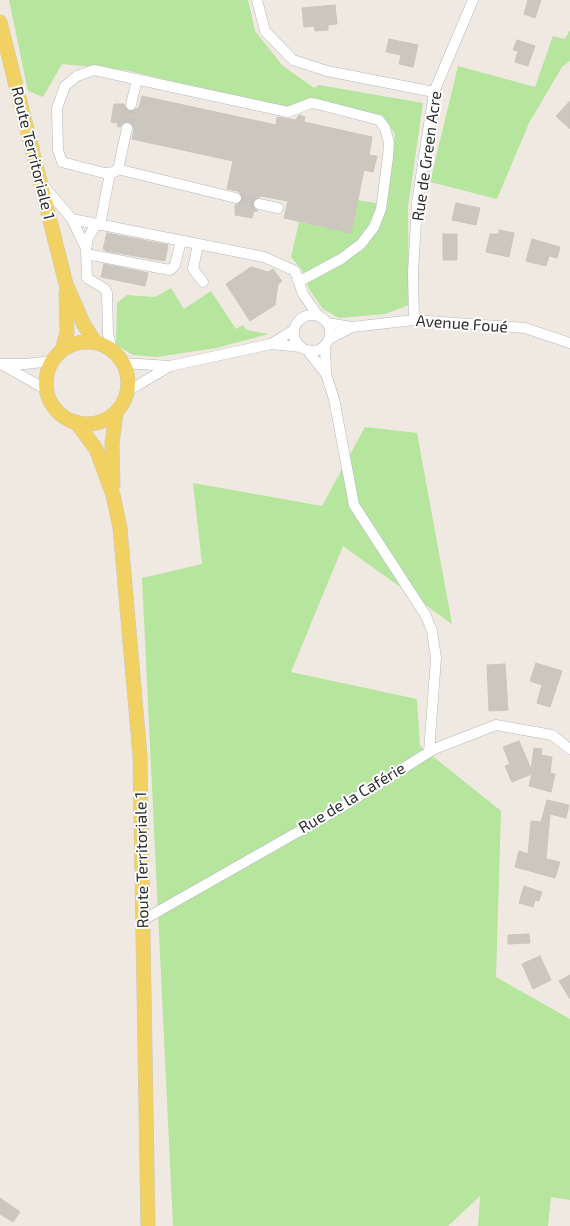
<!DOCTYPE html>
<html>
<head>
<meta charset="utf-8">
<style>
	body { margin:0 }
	canvas { display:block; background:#efe9e1 }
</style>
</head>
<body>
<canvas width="570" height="1226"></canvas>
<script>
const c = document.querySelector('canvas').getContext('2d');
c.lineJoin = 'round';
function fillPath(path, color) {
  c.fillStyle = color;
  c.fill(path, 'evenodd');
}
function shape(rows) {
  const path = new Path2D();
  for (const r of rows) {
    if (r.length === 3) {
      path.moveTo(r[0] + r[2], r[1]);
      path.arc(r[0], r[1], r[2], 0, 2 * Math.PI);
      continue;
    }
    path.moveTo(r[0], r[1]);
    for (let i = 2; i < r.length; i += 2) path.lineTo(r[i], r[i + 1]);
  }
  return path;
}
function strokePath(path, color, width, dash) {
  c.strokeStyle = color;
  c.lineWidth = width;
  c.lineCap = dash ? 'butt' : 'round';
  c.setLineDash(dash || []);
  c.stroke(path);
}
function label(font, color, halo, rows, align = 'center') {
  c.font = font + ' "Exo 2",sans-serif';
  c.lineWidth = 4;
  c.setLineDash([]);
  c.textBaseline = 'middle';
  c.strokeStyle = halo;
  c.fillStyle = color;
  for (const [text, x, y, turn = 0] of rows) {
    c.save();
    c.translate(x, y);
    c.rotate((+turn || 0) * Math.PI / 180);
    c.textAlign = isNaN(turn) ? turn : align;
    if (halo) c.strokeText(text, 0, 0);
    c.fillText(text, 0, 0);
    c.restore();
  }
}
fillPath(shape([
	[9,0,248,0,255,31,282,65,314,88,319,85,423,103,408,207,409,305,385,314,339,318,323,309,309,289,302,270,291,257,299,222,351,233,358,200,387,205,395,134,382,115,311,100,289,109,125,70,62,64,43,97,28,91],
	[570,30,570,61,562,67,529,123,497,199,430,182,458,66,535,87,553,36,565,39],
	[171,288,184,309,211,291,236,329,243,325,247,330,269,334,216,348,157,357,133,355,116,345,117,303,127,295,155,297],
	[365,427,417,433,452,624,343,546,291,672,417,699,420,746,501,811,496,977,570,1019,570,1200,551,1197,548,1226,478,1226,480,1196,448,1226,173,1226,142,578,202,564,193,483,322,506]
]), '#b6e59e');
const building = shape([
	[528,0,541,0,535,18,524,14,528,0],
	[335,5,337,24,328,25,328,30,315,31,314,26,304,27,302,8,335,5],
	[389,39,418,45,413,67,399,64,401,55,386,52,389,39],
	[517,40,535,46,528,66,515,62,518,51,513,50,517,40],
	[142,96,276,125,277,117,296,120,299,115,305,117,304,122,372,137,369,155,377,156,373,172,364,170,351,233,284,218,288,201,261,196,252,202,253,207,258,211,254,211,252,218,235,215,235,205,241,203,243,197,238,191,227,189,233,161,132,139,134,129,131,123,124,122,120,127,117,126,118,123,111,122,114,104,124,104,126,110,133,112,139,107,142,96],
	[570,101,570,129,556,116,570,101],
	[456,203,480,208,476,225,452,220,456,203],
	[499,230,514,233,509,257,486,252,490,234,499,234,499,230],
	[107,233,168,245,165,261,106,251,103,249,107,233],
	[443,234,457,234,457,260,443,260,443,234],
	[532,239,560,247,557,258,549,256,546,266,526,261,532,239],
	[104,264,148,273,145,286,101,277,104,264],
	[251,267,268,272,273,269,282,281,278,284,275,305,250,321,226,284,251,267],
	[536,663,562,671,550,707,537,703,542,685,530,681,536,663],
	[505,664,508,710,489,711,487,665,505,664],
	[519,741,531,769,534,748,542,749,541,755,552,757,550,773,555,774,551,792,529,786,532,774,512,782,505,766,510,764,503,747,519,741],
	[547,800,569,805,566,818,550,814,546,859,560,862,555,878,515,867,519,851,528,854,531,821,541,822,547,800],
	[524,886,542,892,539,901,535,900,533,907,519,903,524,886],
	[529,934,530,943,508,944,508,935,529,934],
	[540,956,551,980,533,989,522,964,540,956],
	[570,975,570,999,559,981,570,975],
	[0,1198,20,1212,13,1222,0,1214,0,1198]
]);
fillPath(building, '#cbc7bf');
strokePath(building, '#cbc5ba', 1);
strokePath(shape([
	[127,128,131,105],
	[236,198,259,204]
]), '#c8c4bd', 10, [10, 5]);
const minor = shape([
	[257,0,265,31,293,60,327,71,434,92],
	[131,105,137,79],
	[118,170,127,128],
	[42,184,72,219,86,249],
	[236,198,117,169,115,172,104,173,62,162,58,150,57,108,65,86,77,76,94,70,288,112,311,103,317,104,379,120,385,128,389,143,388,157,381,209,374,227,361,244,341,259,300,281],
	[259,204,278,208],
	[72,219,264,257,295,271,303,294,319,317],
	[96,224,88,238,86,249,87,278,105,289,107,293,108,334,112,350],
	[100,225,110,173],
	[198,244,193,269,203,282],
	[86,254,170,270,175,265,181,241],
	[312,333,18],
	[414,320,413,273,417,203,434,92,473,0],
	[327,323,352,327,414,320,525,328,570,343],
	[329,339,352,327],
	[271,344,294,330],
	[325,345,326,374],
	[307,350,326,374,334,399,354,505,426,616,432,631,436,658,429,752],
	[123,363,170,366,271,344,301,347],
	[0,364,25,364,52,361],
	[3,365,47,390],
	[128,391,170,366],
	[143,920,340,808,434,749,496,725,552,735,570,749]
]);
const major = shape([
	[0,22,66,284,84,325,95,342],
	[87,383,41],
	[62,350,67,333,66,292],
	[76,422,96,449,113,495,120,528,140,756,148,1226],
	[113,485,112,444,116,413]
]);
strokePath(minor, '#b4b7c1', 11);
strokePath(major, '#c9c9c9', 15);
strokePath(minor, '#fff', 10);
strokePath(major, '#f2d163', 14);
label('16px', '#2e2e2e', '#fff', [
	["Route Territoriale 1",33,153,76],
	["Rue de Green Acre",427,156,-82],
	["Avenue Foué",462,324,4],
	["Rue de la Caférie",352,798,-31],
	["Route Territoriale 1",142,860,-91]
]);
</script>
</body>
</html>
